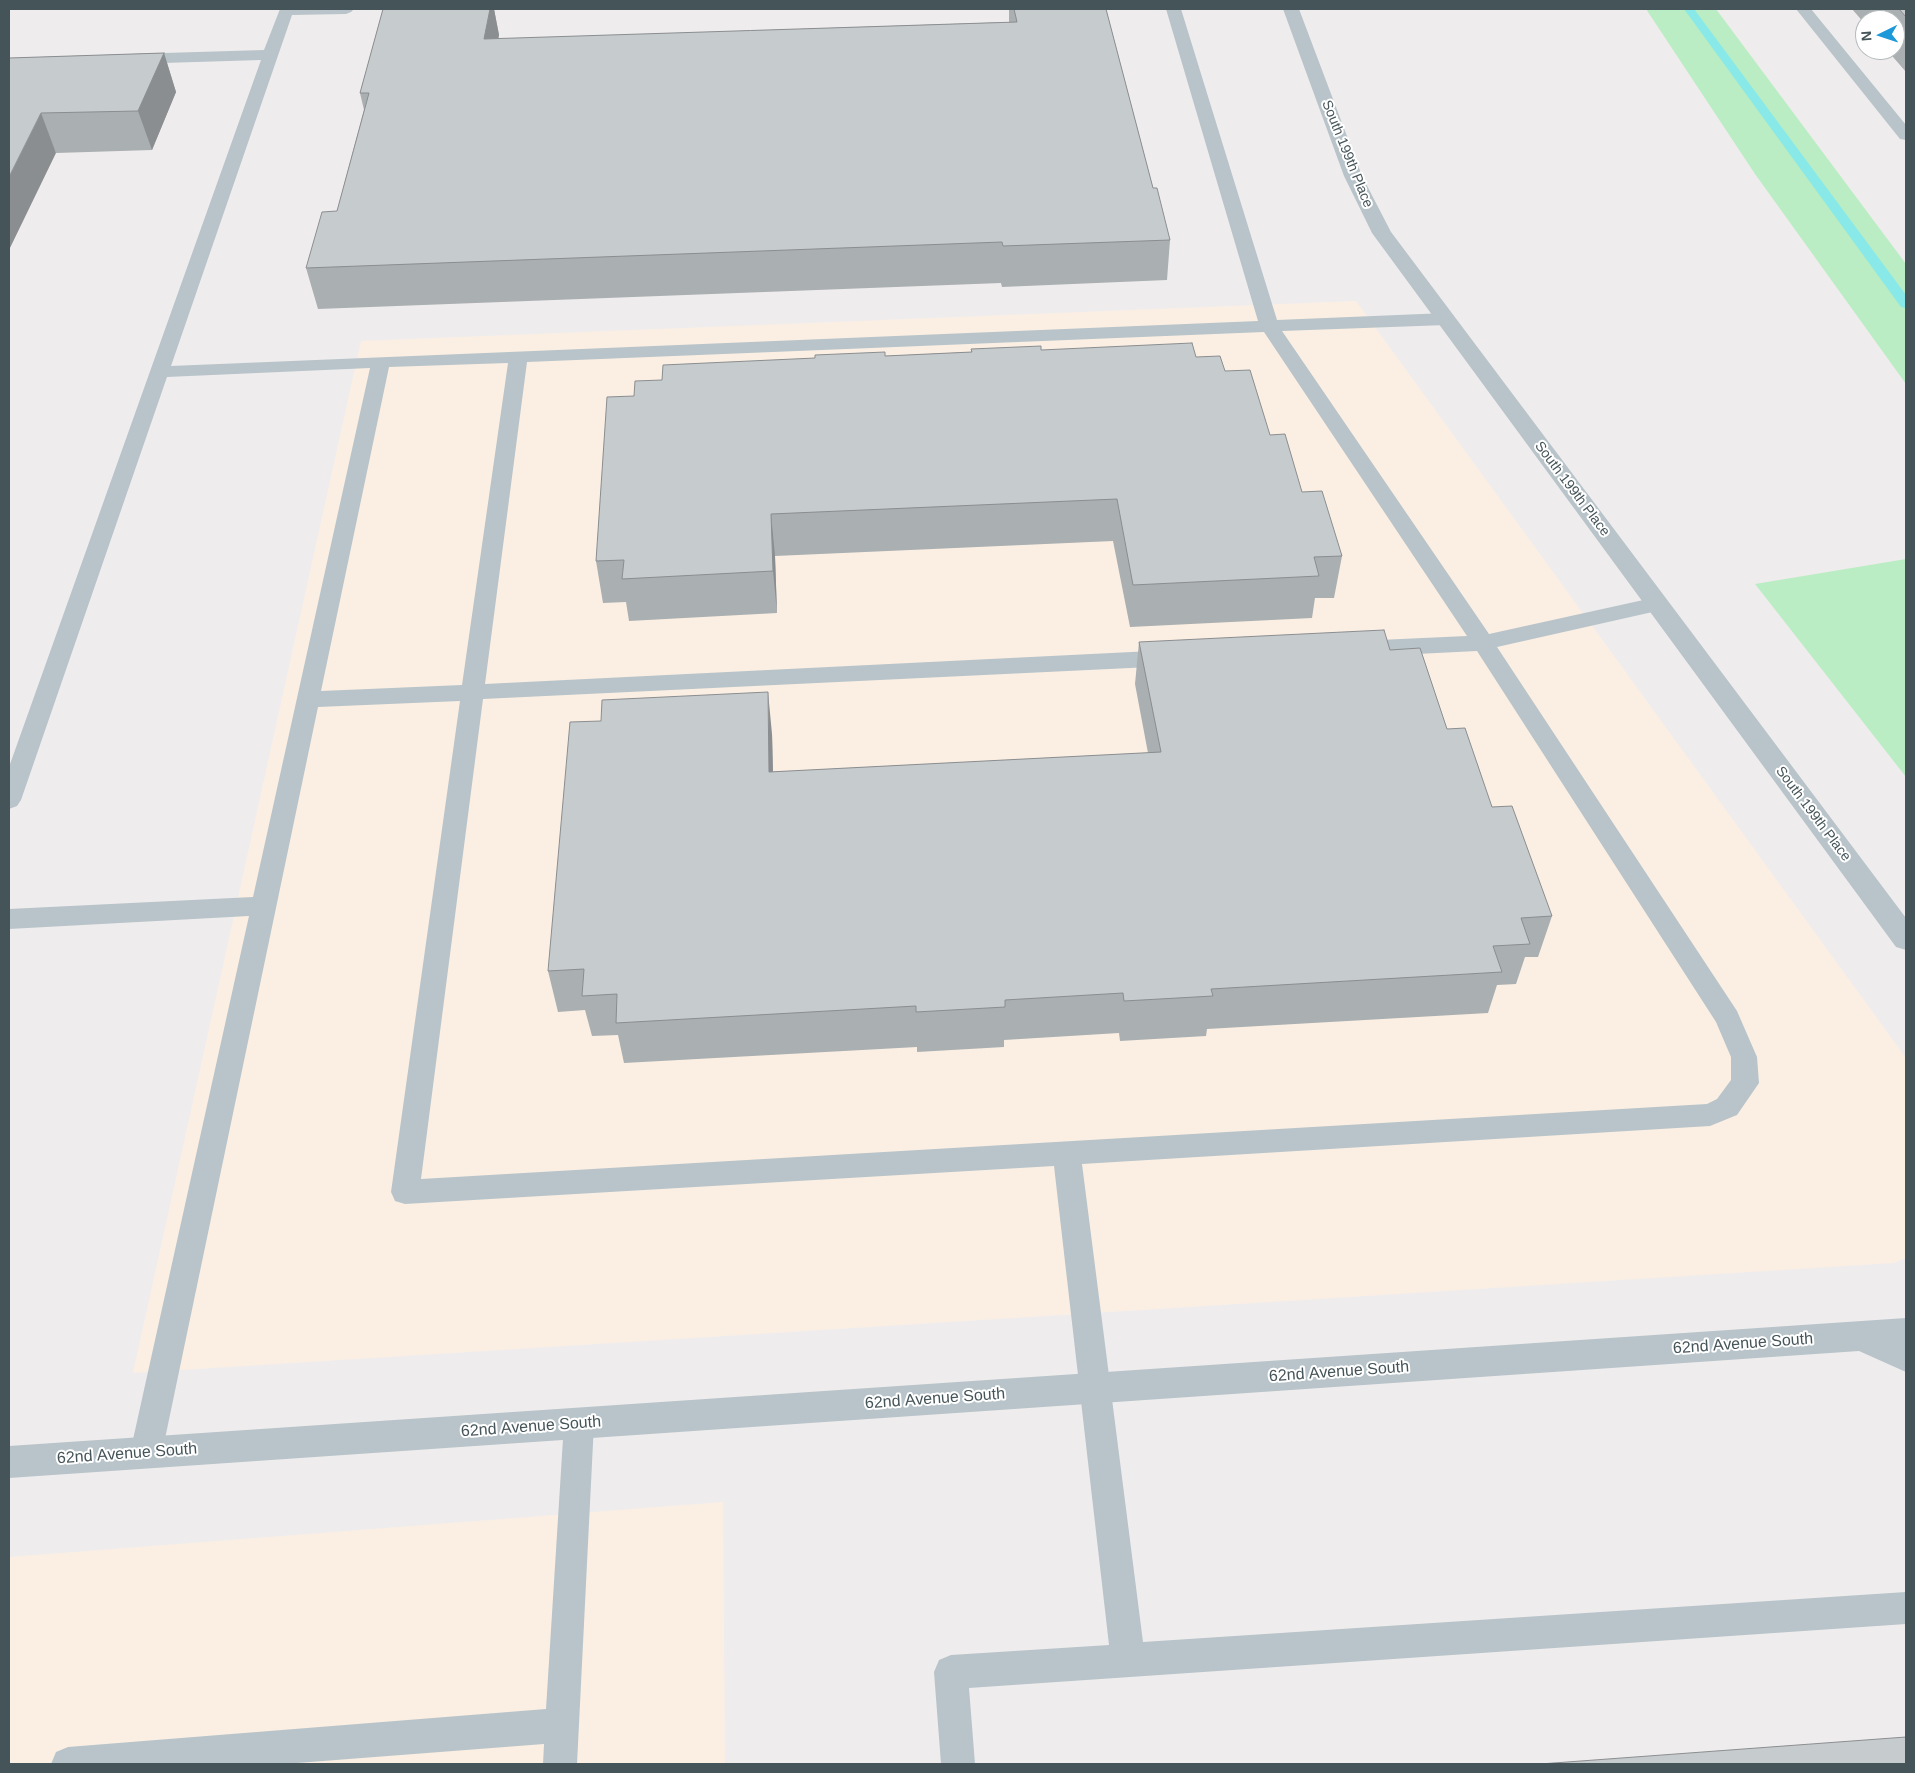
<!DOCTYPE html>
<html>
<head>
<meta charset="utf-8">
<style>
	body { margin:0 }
	#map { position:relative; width:1915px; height:1773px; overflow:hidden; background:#efeced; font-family:Arial,sans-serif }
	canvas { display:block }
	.frame { position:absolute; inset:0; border:10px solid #455459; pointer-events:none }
	.north { position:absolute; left:1855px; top:10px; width:50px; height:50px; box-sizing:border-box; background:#fff; border:1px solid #b5bbbd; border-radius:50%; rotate:266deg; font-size:14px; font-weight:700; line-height:20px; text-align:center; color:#455459 }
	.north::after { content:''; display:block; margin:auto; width:18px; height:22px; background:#1d98d8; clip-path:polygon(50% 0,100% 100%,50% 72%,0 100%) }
</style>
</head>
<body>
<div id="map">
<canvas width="1915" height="1773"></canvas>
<div class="frame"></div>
<div class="north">N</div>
</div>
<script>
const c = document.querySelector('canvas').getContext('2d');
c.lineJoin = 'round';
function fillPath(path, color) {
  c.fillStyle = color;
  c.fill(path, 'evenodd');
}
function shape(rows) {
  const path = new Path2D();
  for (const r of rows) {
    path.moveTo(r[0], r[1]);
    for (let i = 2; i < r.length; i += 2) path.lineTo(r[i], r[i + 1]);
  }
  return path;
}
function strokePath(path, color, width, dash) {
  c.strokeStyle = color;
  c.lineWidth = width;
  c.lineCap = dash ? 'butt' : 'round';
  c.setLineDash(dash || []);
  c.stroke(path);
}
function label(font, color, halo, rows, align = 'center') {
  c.font = font + ' Arial,sans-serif';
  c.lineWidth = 4;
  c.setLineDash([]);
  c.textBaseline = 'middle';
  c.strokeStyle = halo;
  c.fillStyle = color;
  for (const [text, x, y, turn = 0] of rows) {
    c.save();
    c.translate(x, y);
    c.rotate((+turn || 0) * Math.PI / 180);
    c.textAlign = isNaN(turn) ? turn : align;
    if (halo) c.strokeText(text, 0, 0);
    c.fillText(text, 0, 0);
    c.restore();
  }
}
fillPath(shape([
	[1356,301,1906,1058,1906,1258,1894,1263,133,1373,361,341],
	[723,1502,725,1764,9,1764,9,1557]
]), '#fbefe4');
fillPath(shape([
	[1646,9,1716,9,1906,264,1906,384,1755,174],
	[1906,559,1906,777,1755,584]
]), '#baedc3');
fillPath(shape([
	[1684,9,1694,9,1906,295,1906,308,1901,307,1684,9]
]), '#88e9e8');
fillPath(shape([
	[280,9,354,9,351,12,346,14,292,15,171,366,1258,321,1166,9,1181,9,1277,320,1446,313,1453,315,1455,319,1453,323,1446,325,1282,331,1489,634,1657,597,1665,599,1668,604,1665,609,1657,611,1497,647,1737,1011,1757,1057,1759,1083,1737,1115,1710,1126,1082,1164,1143,1642,1906,1592,1906,1624,969,1688,975,1764,941,1764,934,1672,939,1660,951,1655,1109,1645,1054,1166,405,1204,395,1201,391,1192,460,701,318,707,162,1453,157,1463,146,1468,135,1463,130,1453,249,916,9,929,9,909,253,897,370,368,167,377,21,800,17,806,9,809,9,767,261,60,131,64,125,62,123,59,125,56,131,54,264,50,280,9],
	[1264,332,1467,636,1357,641,1349,644,1346,649,1349,654,1357,657,1477,651,1716,1022,1731,1057,1731,1080,1717,1099,1707,1104,421,1179,483,699,1172,666,1180,663,1183,658,1180,653,1172,650,485,684,527,362,1264,332],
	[508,363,462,685,321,691,389,367,508,363],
	[1796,9,1811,9,1906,125,1906,140,1900,139,1796,9],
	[579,1409,590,1413,594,1423,577,1764,543,1764,544,1744,284,1764,51,1764,56,1752,68,1747,546,1709,564,1423,568,1413,579,1409]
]), '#b8c4c9');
fillPath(shape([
	[1283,9,1299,9,1362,176,1391,232,1906,918,1906,950,1896,947,1372,233,1344,176,1283,9],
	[1906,1318,1906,1372,1859,1351,9,1478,9,1446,1906,1318]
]), '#b8c4c9');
fillPath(shape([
	[383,9,494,9,499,35,498,39,1009,22,1009,9,1106,9,1153,188,1170,240,1167,280,1002,287,1001,283,318,309,306,268,337,211,364,110,360,93],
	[1852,9,1906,9,1906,72,1887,50,1895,50,1895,20,1865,20,1865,24],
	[164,53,176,92,152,150,56,153,9,58],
	[971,349,1041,350,1196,357,1225,371,1270,435,1302,492,1342,556,1334,598,1315,598,1312,618,1130,627,1113,541,775,556,777,613,629,621,626,602,603,603,596,561,634,396,662,380,885,356,971,352],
	[1139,642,1390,650,1447,729,1492,807,1552,916,1538,957,1525,957,1516,984,1497,985,1488,1013,1207,1029,1206,1036,1120,1041,1119,1033,1004,1040,1004,1047,917,1052,917,1047,624,1063,618,1035,592,1036,585,1010,558,1012,548,971,772,734,773,772,1148,753,1135,684]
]), '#aaafb1');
fillPath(shape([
	[490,9,494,9,499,35,491,78,484,39],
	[164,53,176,92,152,150,138,111],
	[41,113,56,153,9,250,9,177],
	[771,514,775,556,777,613,773,571],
	[768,692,772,734,774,813,769,772]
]), '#8b8e90');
const building = shape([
	[383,9,490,9,484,39,1017,22,1014,9,1106,9,1153,188,1157,188,1170,240,1003,246,1002,242,306,268,322,212,337,211,369,93,360,93,383,9],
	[1899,9,1906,9,1906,17,1899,9],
	[164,53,138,111,41,113,9,177,9,58,164,53],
	[1192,343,1196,357,1220,356,1225,371,1250,370,1270,435,1285,434,1302,492,1322,491,1342,556,1314,557,1319,576,1133,585,1117,499,771,514,773,571,622,579,624,560,596,561,607,397,634,396,635,381,662,380,663,365,815,358,815,355,885,352,885,356,972,352,971,349,1041,346,1041,350,1192,343],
	[1384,630,1390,650,1420,648,1447,729,1465,728,1492,807,1512,806,1552,916,1521,918,1530,944,1493,946,1502,972,1211,989,1213,996,1124,1001,1123,993,1005,1000,1005,1007,916,1012,916,1006,616,1023,617,994,582,996,584,969,548,971,570,722,601,721,602,700,768,692,769,772,1161,752,1139,642,1384,630],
	[1906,1737,1906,1764,1540,1764,1906,1737]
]);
fillPath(building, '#c6cbce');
strokePath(building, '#8b8e90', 1);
label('14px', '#455459', '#fff', [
	["South 199th Place",1347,154,68],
	["South 199th Place",1572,489,53],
	["South 199th Place",1813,814,53]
]);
label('16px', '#455459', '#fff', [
	["62nd Avenue South",1743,1344,-4],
	["62nd Avenue South",1339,1372,-4],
	["62nd Avenue South",935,1399,-4],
	["62nd Avenue South",531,1427,-4],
	["62nd Avenue South",127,1454,-4]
]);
</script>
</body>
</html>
